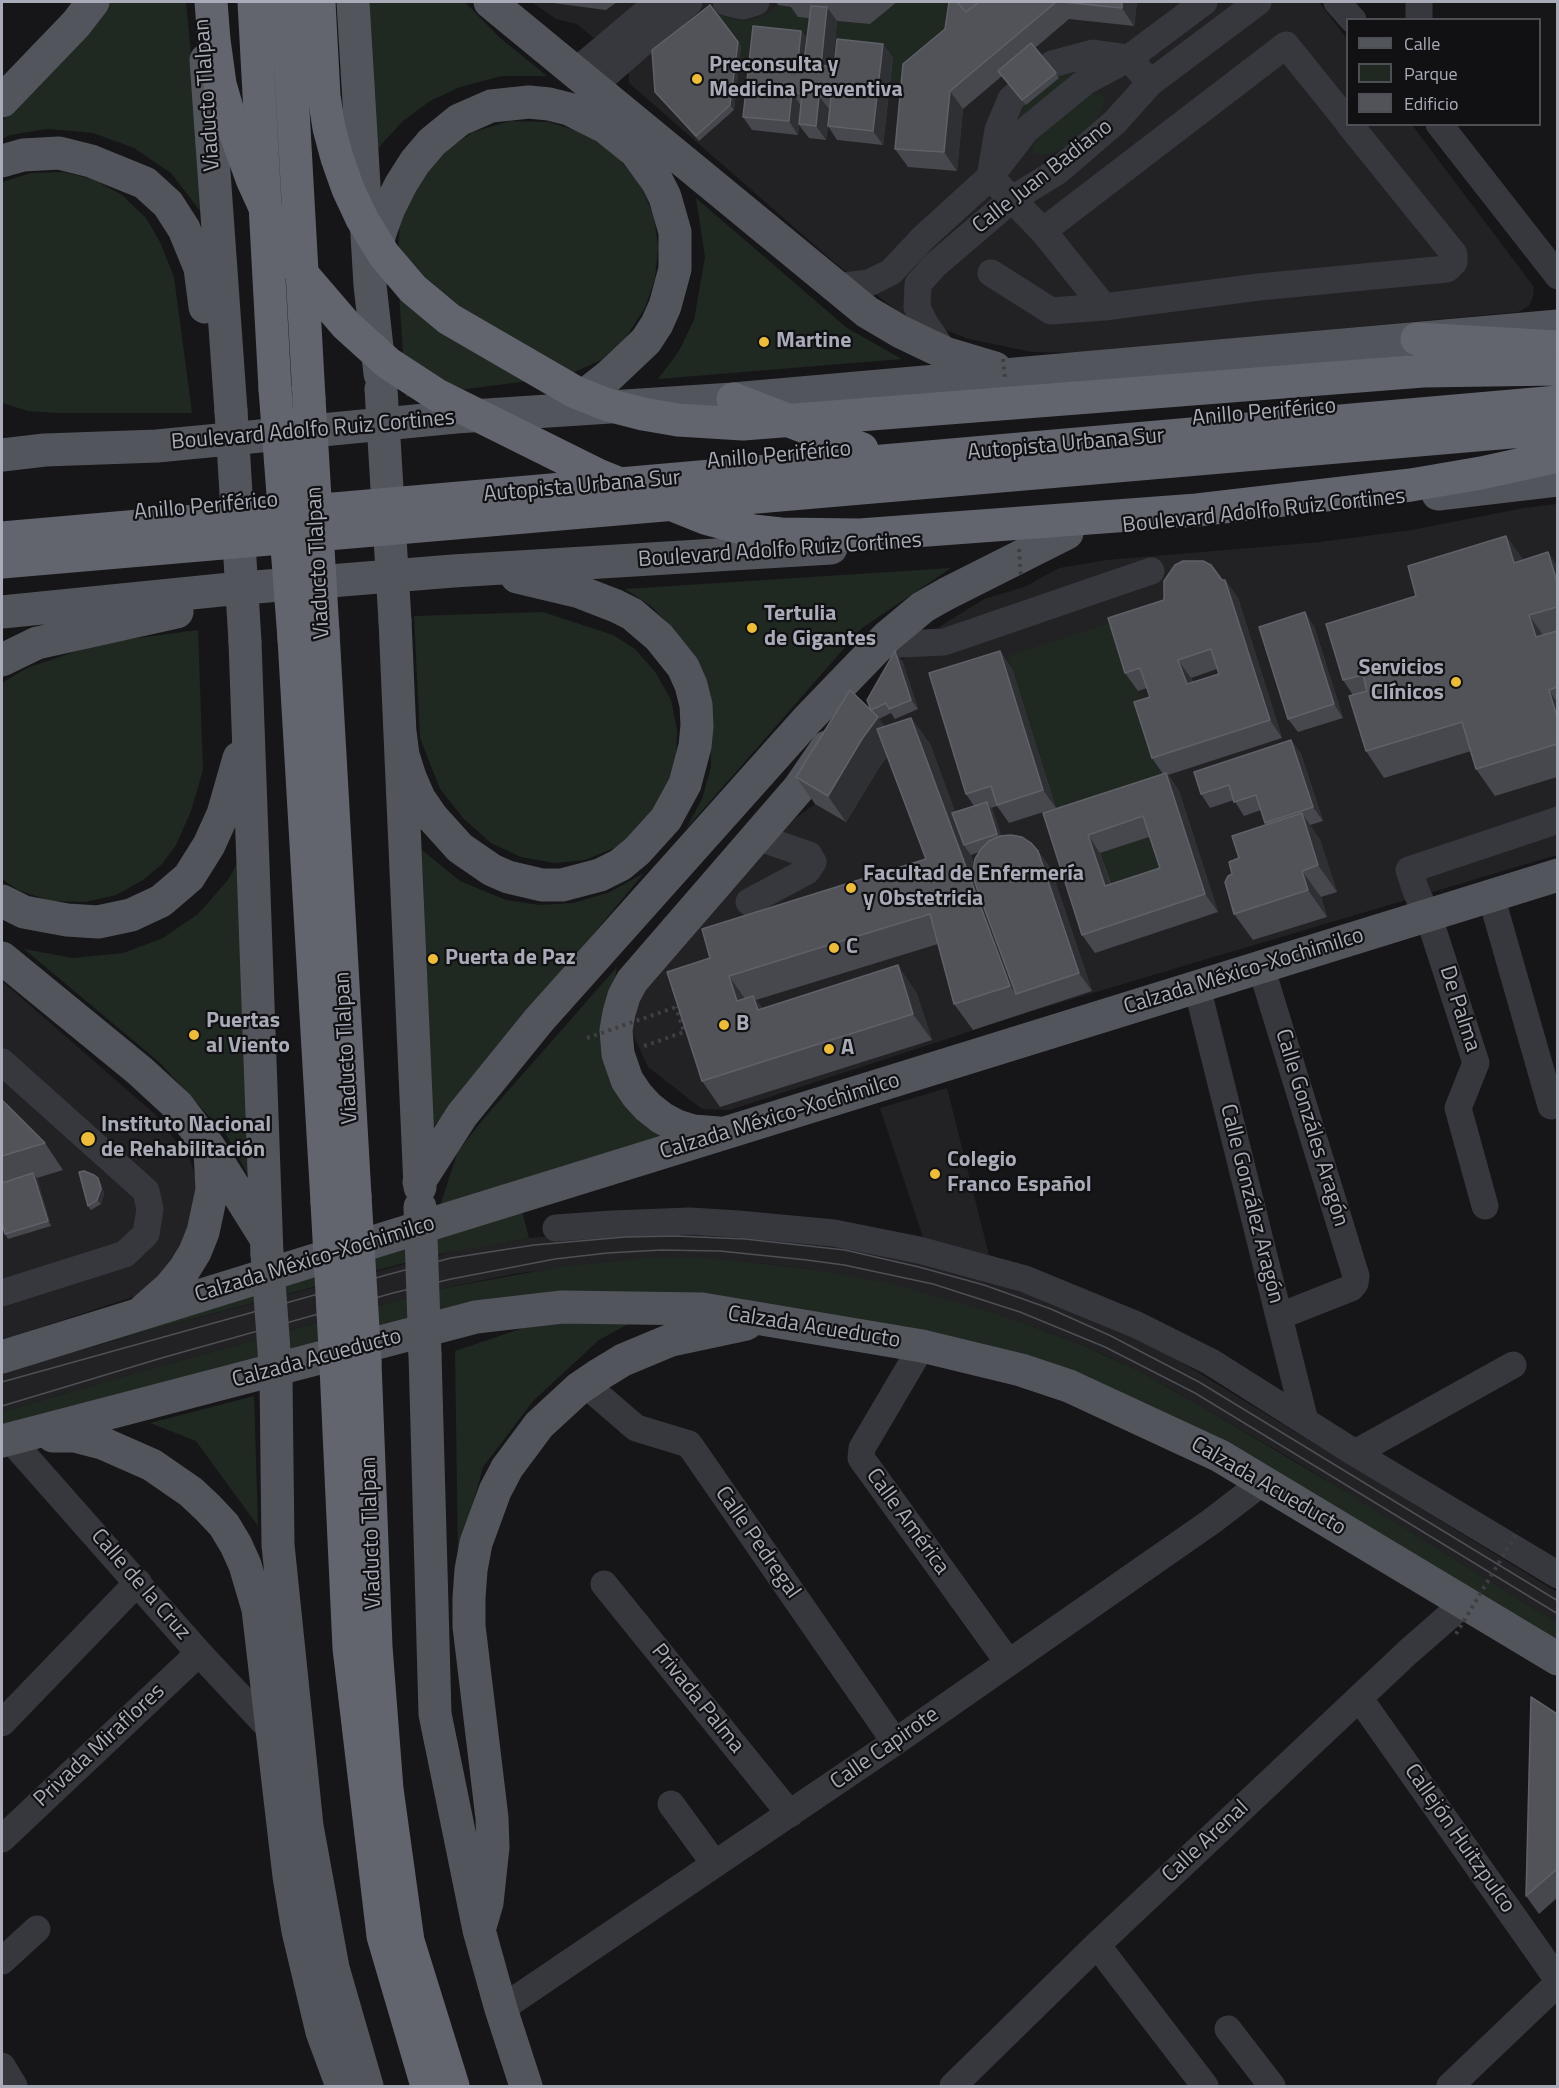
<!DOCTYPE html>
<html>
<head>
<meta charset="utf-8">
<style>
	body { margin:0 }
	#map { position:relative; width:1559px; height:2088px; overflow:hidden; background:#161618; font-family:"Titillium Web",sans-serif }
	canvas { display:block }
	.frame { position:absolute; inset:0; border:3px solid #a9acb8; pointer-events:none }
	.legend { position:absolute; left:1346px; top:18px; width:195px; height:108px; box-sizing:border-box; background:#111113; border:2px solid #4e4f55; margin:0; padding:8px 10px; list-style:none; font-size:18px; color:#a9acb8 }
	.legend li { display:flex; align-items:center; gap:12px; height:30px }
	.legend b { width:30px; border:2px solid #4e4f55 }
</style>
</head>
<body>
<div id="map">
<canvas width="1559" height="2088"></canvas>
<div class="frame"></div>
<ul class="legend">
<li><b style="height:8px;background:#53555c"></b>Calle</li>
<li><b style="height:16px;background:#202822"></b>Parque</li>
<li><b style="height:16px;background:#525359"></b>Edificio</li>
</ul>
</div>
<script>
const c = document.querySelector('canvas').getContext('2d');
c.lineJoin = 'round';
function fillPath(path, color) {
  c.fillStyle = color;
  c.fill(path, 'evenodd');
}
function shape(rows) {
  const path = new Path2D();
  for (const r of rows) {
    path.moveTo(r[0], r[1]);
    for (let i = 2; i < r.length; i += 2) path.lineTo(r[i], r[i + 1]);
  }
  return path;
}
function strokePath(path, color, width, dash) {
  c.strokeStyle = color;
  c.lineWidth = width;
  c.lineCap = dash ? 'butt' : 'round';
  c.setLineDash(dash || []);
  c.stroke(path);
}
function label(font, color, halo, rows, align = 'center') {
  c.font = font + ' "Titillium Web",sans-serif';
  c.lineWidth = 4.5;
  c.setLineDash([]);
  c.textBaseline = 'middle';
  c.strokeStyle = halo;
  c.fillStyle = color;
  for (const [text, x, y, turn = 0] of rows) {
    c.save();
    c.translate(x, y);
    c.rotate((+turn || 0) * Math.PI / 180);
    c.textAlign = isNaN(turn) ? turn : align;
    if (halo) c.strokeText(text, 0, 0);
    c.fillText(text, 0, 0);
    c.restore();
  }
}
fillPath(shape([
	[532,2,1319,2,1347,39,1348,124,1412,125,1534,287,1533,297,1529,306,1518,312,1078,353,1032,352,969,339,900,313,835,263,629,83,629,68,577,24,556,19],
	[1557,504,1557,855,1029,1012,730,1110,702,1109,648,1067,630,1028,651,963,759,845,815,804,902,660,936,629,984,599,1024,587,1059,568,1107,560,1320,542,1411,530,1524,508],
	[2,981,157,1116,191,1162,200,1193,194,1232,145,1293,2,1340],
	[947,1088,989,1255,924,1240,880,1108],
	[666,1227,842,1242,1053,1301,1168,1354,1557,1592,1557,1623,1297,1462,1173,1390,1111,1358,1080,1344,1001,1315,817,1270,758,1263,672,1258,617,1261,513,1274,440,1289,121,1377,2,1412,2,1373,143,1332,467,1248,529,1238]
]), '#222225');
fillPath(shape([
	[105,2,186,2,207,220,171,173,134,148,93,133,48,129,10,135,2,139,2,121,72,47],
	[358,2,465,2,499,37,547,76,502,76,460,87,430,101,403,121,381,145,363,173],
	[897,2,955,2,963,11,915,91,889,88,892,57,834,51,837,21,870,24],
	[778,5,798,7,798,17,820,19,817,45,758,75,738,73,713,10,728,18,745,21,759,18,771,12],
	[1073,72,1075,77,1022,120,1017,118,1018,109,1050,75],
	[1097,93,1104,96,1104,104,1099,115,1079,138,1053,153,1041,155,1033,153,1033,146,1039,132,1083,96],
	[510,121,549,122,584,133,615,154,639,182,654,216,658,247,655,278,645,308,626,337,601,360,566,376,406,397,397,265,400,224,415,185,440,154,473,132],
	[63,172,93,179,122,195,146,218,160,242,174,277,192,413,57,413,28,411,2,403,2,182,31,173],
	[696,198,847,328,902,359,658,379,679,351,694,320,705,257],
	[951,568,862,628,686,829,702,799,711,767,711,711,694,657,673,628,651,606,625,589],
	[543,612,613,635,635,649,656,673,671,700,677,730,676,761,664,799,640,830,614,848,585,860,554,863,521,857,491,843,464,819,440,789,420,738,414,616],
	[1116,621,1170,794,1063,829,1008,656],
	[198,630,203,770,191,811,176,845,162,864,143,880,116,895,86,902,51,901,18,890,2,879,2,683,27,668,100,643],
	[1155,835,1172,886,1117,904,1100,853],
	[422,850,460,881,506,900,539,905,573,903,610,892,644,873,433,1127],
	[239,860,250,1179,227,1136,159,1062,24,949,73,958,123,953,163,938,198,914,228,880],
	[617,967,607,1026,680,1134,439,1209,458,1151,485,1117],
	[520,1203,529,1238,435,1255,143,1332,2,1372],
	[646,1258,701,1258,758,1263,817,1270,893,1284,1001,1315,1080,1344,1138,1371,1199,1405,1351,1495,1557,1623,1557,1651,1049,1372,559,1302,2,1438,2,1412,121,1377,440,1289,559,1267],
	[661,1306,599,1340,534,1400,483,1467,458,1557,455,1351,561,1315],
	[254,1396,258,1526,196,1441,150,1423]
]), '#202822');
strokePath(shape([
	[644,1046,684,1032,676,1007]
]), '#3d3f44', 4, [3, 4.5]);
strokePath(shape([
	[726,2,743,6,756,2],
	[1337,2,1353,20],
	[1419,20,1419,2],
	[575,72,658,2],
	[1150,83,1129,58,1093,53,1052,64,1011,99,998,130,990,177,1043,231,1104,307,1259,287,1447,269,1454,262,1454,254,1349,124],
	[593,86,689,2],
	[1439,124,1558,276],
	[1043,231,1286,45,1348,122],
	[991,273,1051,311,1104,307],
	[836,287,869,283,891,272,923,238,990,177,1026,130,1086,81,1129,58,1204,2],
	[945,353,924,322,917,307,918,284,935,265,1011,200,1058,171,1115,122,1150,83,1258,2],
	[880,645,944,642,1151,571],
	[1491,896,1551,1106],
	[749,902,807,871,813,862,809,855,757,837],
	[1261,967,1356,1276,1355,1283,1351,1288,1280,1316],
	[1197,987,1305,1421],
	[2,1062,146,1191,150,1209,146,1234,125,1254,2,1293],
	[1485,1206,1458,1108,1476,1063,1433,930,1416,891,1409,870,1558,820],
	[556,1228,612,1224,690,1221,738,1224,834,1233,919,1250,1025,1279,1137,1325,1211,1362,1355,1453,1558,1575],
	[922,1346,862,1448,861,1458,1008,1662],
	[585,1384,636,1428,689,1444,895,1742],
	[9,1438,199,1653,272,1731],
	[1355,1453,1513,1365],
	[604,1584,790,1814],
	[1360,1699,1558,1980],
	[2,1723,138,1582],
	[671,1804,714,1863],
	[2,1839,199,1653],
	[1097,1945,1205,2086],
	[2,1961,37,1929],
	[501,2009,895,1742,1212,1521,1264,1481],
	[1228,2029,1272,2086],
	[2,2066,14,2086],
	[953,2086,1097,1945,1408,1652,1464,1603],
	[1450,2086,1558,1983]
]), '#37383d', 27);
strokePath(shape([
	[353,2,370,285,380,374],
	[490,2,867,312,901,332,945,353,995,368],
	[206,60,231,411],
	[2,101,76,24,93,2],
	[2,161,23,155,59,153,91,161,145,183,168,204,184,229,200,268,205,307],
	[370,285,374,259,380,233,389,208,401,184,415,162,432,142,459,120,491,106,529,102,549,104,569,109,605,127,636,152,657,181,665,197,675,232,675,269,665,306,657,324,646,341,609,376,585,395,561,409],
	[2,455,45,450,157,446,456,417,733,399,1558,326],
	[1438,494,1558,480],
	[2,612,231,589,453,571,831,548],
	[395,621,420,1187],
	[245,642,267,1254],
	[2,660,37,643,177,612],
	[400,732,403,755,410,777,419,798,432,817,460,848,492,870,508,877,542,885,562,885,600,875,620,865,637,851,666,819,685,784,695,746,697,726,696,705,691,685,683,667,659,637,632,614,616,606,580,592,517,577],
	[2,901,24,912,67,920,98,922,131,915,161,901,189,877,209,845,223,814,239,758],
	[2,958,140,1071,178,1106,209,1147,265,1237],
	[719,1133,693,1131,677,1126,662,1118,648,1107,637,1095,627,1080,618,1054,616,1030,619,1013,624,996,632,981,799,788,827,747],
	[419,1182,462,1115,539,1020,807,720,887,637,923,607,946,594,1067,533],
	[144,1310,170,1287,184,1270,195,1252,203,1232,212,1190,210,1150],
	[425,1354,435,1714,479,1930,501,2009,526,2086],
	[2,1357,1558,875],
	[276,1378,278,1545,307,1826,333,1968,367,2086],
	[53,1436,75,1436,102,1443,152,1465,191,1492,208,1508,224,1525,236,1545,245,1565,258,1609,289,1876,298,1931,322,2032,342,2086],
	[2,1441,476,1317,562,1307,702,1309,922,1346,1021,1370,1069,1386,1220,1456,1558,1659],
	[479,1930,487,1903,493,1847,492,1818,469,1626,469,1598,471,1570,476,1543,495,1491,507,1468,539,1425,578,1389,600,1374,623,1360,671,1340,746,1324]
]), '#53555c', 33);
strokePath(shape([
	[254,2,275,389],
	[287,2,309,398],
	[1417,339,1558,347],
	[733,399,862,449],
	[323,632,355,1196],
	[294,639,327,1202],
	[365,1362,376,1647,387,1789,408,1941,453,2086],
	[336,1367,349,1648,383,1936,427,2086]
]), '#63656e', 33);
strokePath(shape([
	[2,1382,390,1274,451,1258,534,1245,625,1237,676,1236,745,1239,845,1250,919,1267,984,1285,1051,1309,1111,1336,1199,1382,1558,1601],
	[2,1406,165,1357,393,1293,451,1279,555,1259,607,1253,661,1250,720,1251,807,1260,844,1265,933,1284,1020,1312,1105,1347,1195,1393,1558,1614]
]), '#4e5056', 1.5);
strokePath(shape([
	[1003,359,1005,378],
	[1019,549,1021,579],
	[587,1038,676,1007],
	[1456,1634,1518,1531]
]), '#3d3f44', 4, [3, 4.5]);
strokePath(shape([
	[381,389,395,621],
	[231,411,245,642],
	[420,1207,425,1354],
	[267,1254,276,1378]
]), '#53555c', 33);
strokePath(shape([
	[211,2,214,40,220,84,229,115,252,179,281,243,303,275,346,325,388,363,437,395,598,475,705,518,753,531,781,534,860,535,1197,510,1411,485,1481,473,1558,456],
	[319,2,324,96,329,128,337,158,348,189,362,219,384,255,413,289,449,319,575,392,608,405,643,414,678,420,743,424,1423,371,1558,369],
	[275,389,294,639],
	[309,398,323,632],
	[2,538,1558,402],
	[2,562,1558,428],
	[355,1196,365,1362],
	[327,1202,336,1367]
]), '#63656e', 33);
fillPath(shape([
	[545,2,617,2,606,10],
	[776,2,897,2,870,24,837,21,832,67,893,57,883,145,837,140,828,126,830,110,826,140,809,138,799,125,798,135,752,130,743,117,801,31,807,39,809,18,798,17,791,7,778,5],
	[949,2,1137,2,1134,26,1069,19,1035,48,1059,78,1026,105,1002,76,963,109,957,171,908,167,895,149,945,29],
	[741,46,734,110,699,141,655,92],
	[1506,536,1523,560,1557,565,1557,777,1495,796,1476,769,1471,751,1384,778,1366,751,1353,695,1343,680,1416,596],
	[1222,580,1225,580,1238,598,1282,738,1168,775,1179,791,1218,912,1095,953,1082,935,1043,813,1163,774,1152,758,1150,697,1147,688,1138,691,1125,673],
	[1217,669,1219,674,1193,682,1191,678],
	[1149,837,1160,868,1111,884,1100,853],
	[1314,626,1343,718,1298,732,1288,719],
	[1000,651,1012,669,1056,808,1009,823,997,806,991,808,993,811,1001,836,1038,851,1051,869,1092,991,973,1030,954,1004,938,944,756,1000,762,1008,916,992,932,1040,720,1107,702,1081,710,958,926,859,887,757,880,766,846,822,815,804,796,777,873,712,871,710,902,660,918,709,895,719,891,713,879,719,885,727,911,718,930,744,955,812,974,806,966,794],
	[979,852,974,864,970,854,971,855],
	[1291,740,1301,754,1323,821,1310,825,1320,840,1337,892,1321,897,1327,917,1253,940,1234,914,1232,874,1239,858,1266,825,1261,810,1244,816,1234,800,1210,808,1201,794],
	[2,1100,45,1143,63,1170,37,1178,51,1226,8,1239,5,1234,2,1225,2,1226],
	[101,1183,104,1194,101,1204,91,1210,88,1206],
	[1557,1714,1557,1898,1539,1914,1526,1896]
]), '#47484d');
fillPath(shape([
	[1122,2,1137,2,1134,26,1122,8],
	[827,7,837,21,831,79,821,65],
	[801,31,811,45,808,75,798,61],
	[738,42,741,46,734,110,730,105],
	[883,44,893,57,883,145,873,131],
	[950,91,963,109,957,171,944,152],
	[792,92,801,106,798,135,789,121],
	[819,96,829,109,826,140,816,126],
	[1506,536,1525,562,1514,563],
	[1548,552,1557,565,1557,582],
	[1225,580,1238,598,1282,738,1270,720],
	[1305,612,1314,626,1343,718,1334,704],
	[1529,615,1548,642,1536,637],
	[895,651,902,660,918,709,911,700],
	[1000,651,1012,669,1056,808,1043,790],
	[1178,660,1191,678,1199,703,1187,684],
	[1549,690,1557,702,1557,717],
	[878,717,897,744,880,766,846,822,828,796,862,739],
	[911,718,930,744,967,844,964,845,970,854,1021,992,1016,994,1010,986],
	[1291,740,1301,754,1323,821,1313,807],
	[1166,773,1179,791,1218,912,1205,894],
	[987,802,993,811,1004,843,997,834],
	[1302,813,1320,840,1337,892,1318,865],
	[1088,835,1100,853,1117,904,1105,886],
	[1038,851,1051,869,1092,991,1079,973],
	[1302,871,1321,897,1327,917,1308,890],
	[898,965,916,992,932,1040,913,1014],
	[729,976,748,1003,737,1001],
	[753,996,772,1022,758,1010],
	[33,1173,37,1178,51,1226,48,1221],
	[98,1178,101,1183,104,1194,101,1204,97,1200]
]), '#2f3033');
const building = shape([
	[949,2,957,2,966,12,979,2,1056,2,950,91,944,152,895,149,903,64,945,29,949,2],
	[957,2,979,2,966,12,957,2],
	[1063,2,1122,2,1122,8,1063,2],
	[710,5,738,42,730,105,696,136,655,92,652,50,710,5],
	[811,6,827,7,821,65,834,67,837,39,883,44,873,131,828,126,831,97,819,96,816,126,799,124,802,94,792,92,789,121,743,117,753,26,801,31,798,61,804,62,811,6],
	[1031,43,1056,73,1022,100,998,71,1031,43],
	[1506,536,1514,563,1548,552,1557,582,1557,607,1529,615,1536,637,1557,631,1557,687,1549,690,1557,717,1557,744,1476,769,1462,722,1366,751,1349,696,1367,691,1363,675,1343,680,1326,624,1416,596,1408,566,1506,536],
	[1183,561,1203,561,1211,565,1222,580,1225,580,1270,720,1152,758,1134,702,1150,697,1140,668,1125,673,1108,618,1164,600,1164,581,1175,565,1183,561],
	[1211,649,1219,674,1187,684,1178,660,1211,649],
	[1305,612,1334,704,1288,719,1259,627,1305,612],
	[895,651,911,700,889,709,886,703,871,710,867,700,895,651],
	[1000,651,1043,790,997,805,991,786,966,794,929,673,1000,651],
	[850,690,878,717,862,739,828,796,796,777,850,690],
	[911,718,1010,986,954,1004,930,914,848,939,729,976,737,1001,753,996,758,1010,898,965,913,1014,702,1081,667,972,710,958,702,929,926,859,877,729,911,718],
	[1291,740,1313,807,1265,823,1256,795,1234,802,1229,785,1201,794,1194,772,1291,740],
	[1166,773,1205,894,1082,935,1043,813,1166,773],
	[1143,816,1160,868,1105,886,1088,835,1143,816],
	[987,802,997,834,964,845,952,813,987,802],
	[1302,813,1318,865,1302,871,1308,890,1234,914,1225,882,1228,876,1232,874,1229,862,1239,858,1232,836,1302,813],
	[1011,835,1022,837,1031,843,1038,851,1079,973,1016,994,975,883,973,871,975,859,981,849,989,841,1000,836,1011,835],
	[2,1100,45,1143,2,1156,2,1100],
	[84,1171,94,1175,98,1178,101,1189,97,1200,88,1206,79,1172,84,1171],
	[33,1173,48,1221,5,1234,2,1222,2,1183,33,1173],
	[1531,1697,1557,1714,1557,1869,1526,1896,1531,1697]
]);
fillPath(building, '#525359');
strokePath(building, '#606168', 1.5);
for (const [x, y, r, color] of [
	[697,79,6,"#ecbc3a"],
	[764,342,6,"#ecbc3a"],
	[752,628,6,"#ecbc3a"],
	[1456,682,6,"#ecbc3a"],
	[851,888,6,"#ecbc3a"],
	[834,948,6,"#ecbc3a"],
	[433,959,6,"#ecbc3a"],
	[724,1025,6,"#ecbc3a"],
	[194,1035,6,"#ecbc3a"],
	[829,1049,6,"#ecbc3a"],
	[88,1139,8,"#ecbc3a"],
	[935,1174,6,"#ecbc3a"]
]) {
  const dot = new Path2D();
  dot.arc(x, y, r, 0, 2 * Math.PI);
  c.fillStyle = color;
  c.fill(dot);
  strokePath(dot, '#111113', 2);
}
label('bold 22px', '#a9acb8', '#111113', [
	["Preconsulta y",709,66],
	["Medicina Preventiva",709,91],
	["Martine",776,342],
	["Tertulia",764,615],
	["de Gigantes",764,640],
	["Servicios",1444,669,"right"],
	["Clínicos",1444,694,"right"],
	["Facultad de Enfermería",863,875],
	["y Obstetricia",863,900],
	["C",846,948],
	["Puerta de Paz",445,959],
	["Puertas",206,1022],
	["al Viento",206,1047],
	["B",736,1025],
	["A",841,1049],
	["Instituto Nacional",101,1126],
	["de Rehabilitación",101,1151],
	["Colegio",947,1161],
	["Franco Español",947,1186]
], 'left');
label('22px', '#a9acb8', '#111113', [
	["Viaducto Tlalpan",208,95,-94],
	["Calle Juan Badiano",1043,177,-38],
	["Anillo Periférico",1264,413,-5],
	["Boulevard Adolfo Ruiz Cortines",313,431,-5],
	["Autopista Urbana Sur",1066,445,-5],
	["Anillo Periférico",779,456,-5],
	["Autopista Urbana Sur",582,487,-5],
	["Anillo Periférico",206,507,-5],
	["Boulevard Adolfo Ruiz Cortines",1264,512,-6],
	["Boulevard Adolfo Ruiz Cortines",780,551,-4],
	["Viaducto Tlalpan",319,563,-93],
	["Calzada México-Xochimilco",1244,972,-17],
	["De Palma",1459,1009,72],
	["Viaducto Tlalpan",347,1048,-93],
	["Calzada México-Xochimilco",780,1117,-17],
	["Calle Gonzáles Aragón",1311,1128,73],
	["Calle González Aragón",1251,1204,76],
	["Calzada México-Xochimilco",315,1260,-17],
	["Calzada Acueducto",814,1328,9],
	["Calzada Acueducto",317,1359,-15],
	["Calzada Acueducto",1268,1487,30],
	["Calle América",907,1522,54],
	["Viaducto Tlalpan",372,1533,-92],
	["Calle Pedregal",757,1543,55],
	["Calle de la Cruz",140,1585,49],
	["Privada Palma",697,1699,51],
	["Privada Miraflores",100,1746,-43],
	["Calle Capirote",885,1749,-35],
	["Callejón Huitzpulco",1459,1839,55],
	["Calle Arenal",1206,1842,-43]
]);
</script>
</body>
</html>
